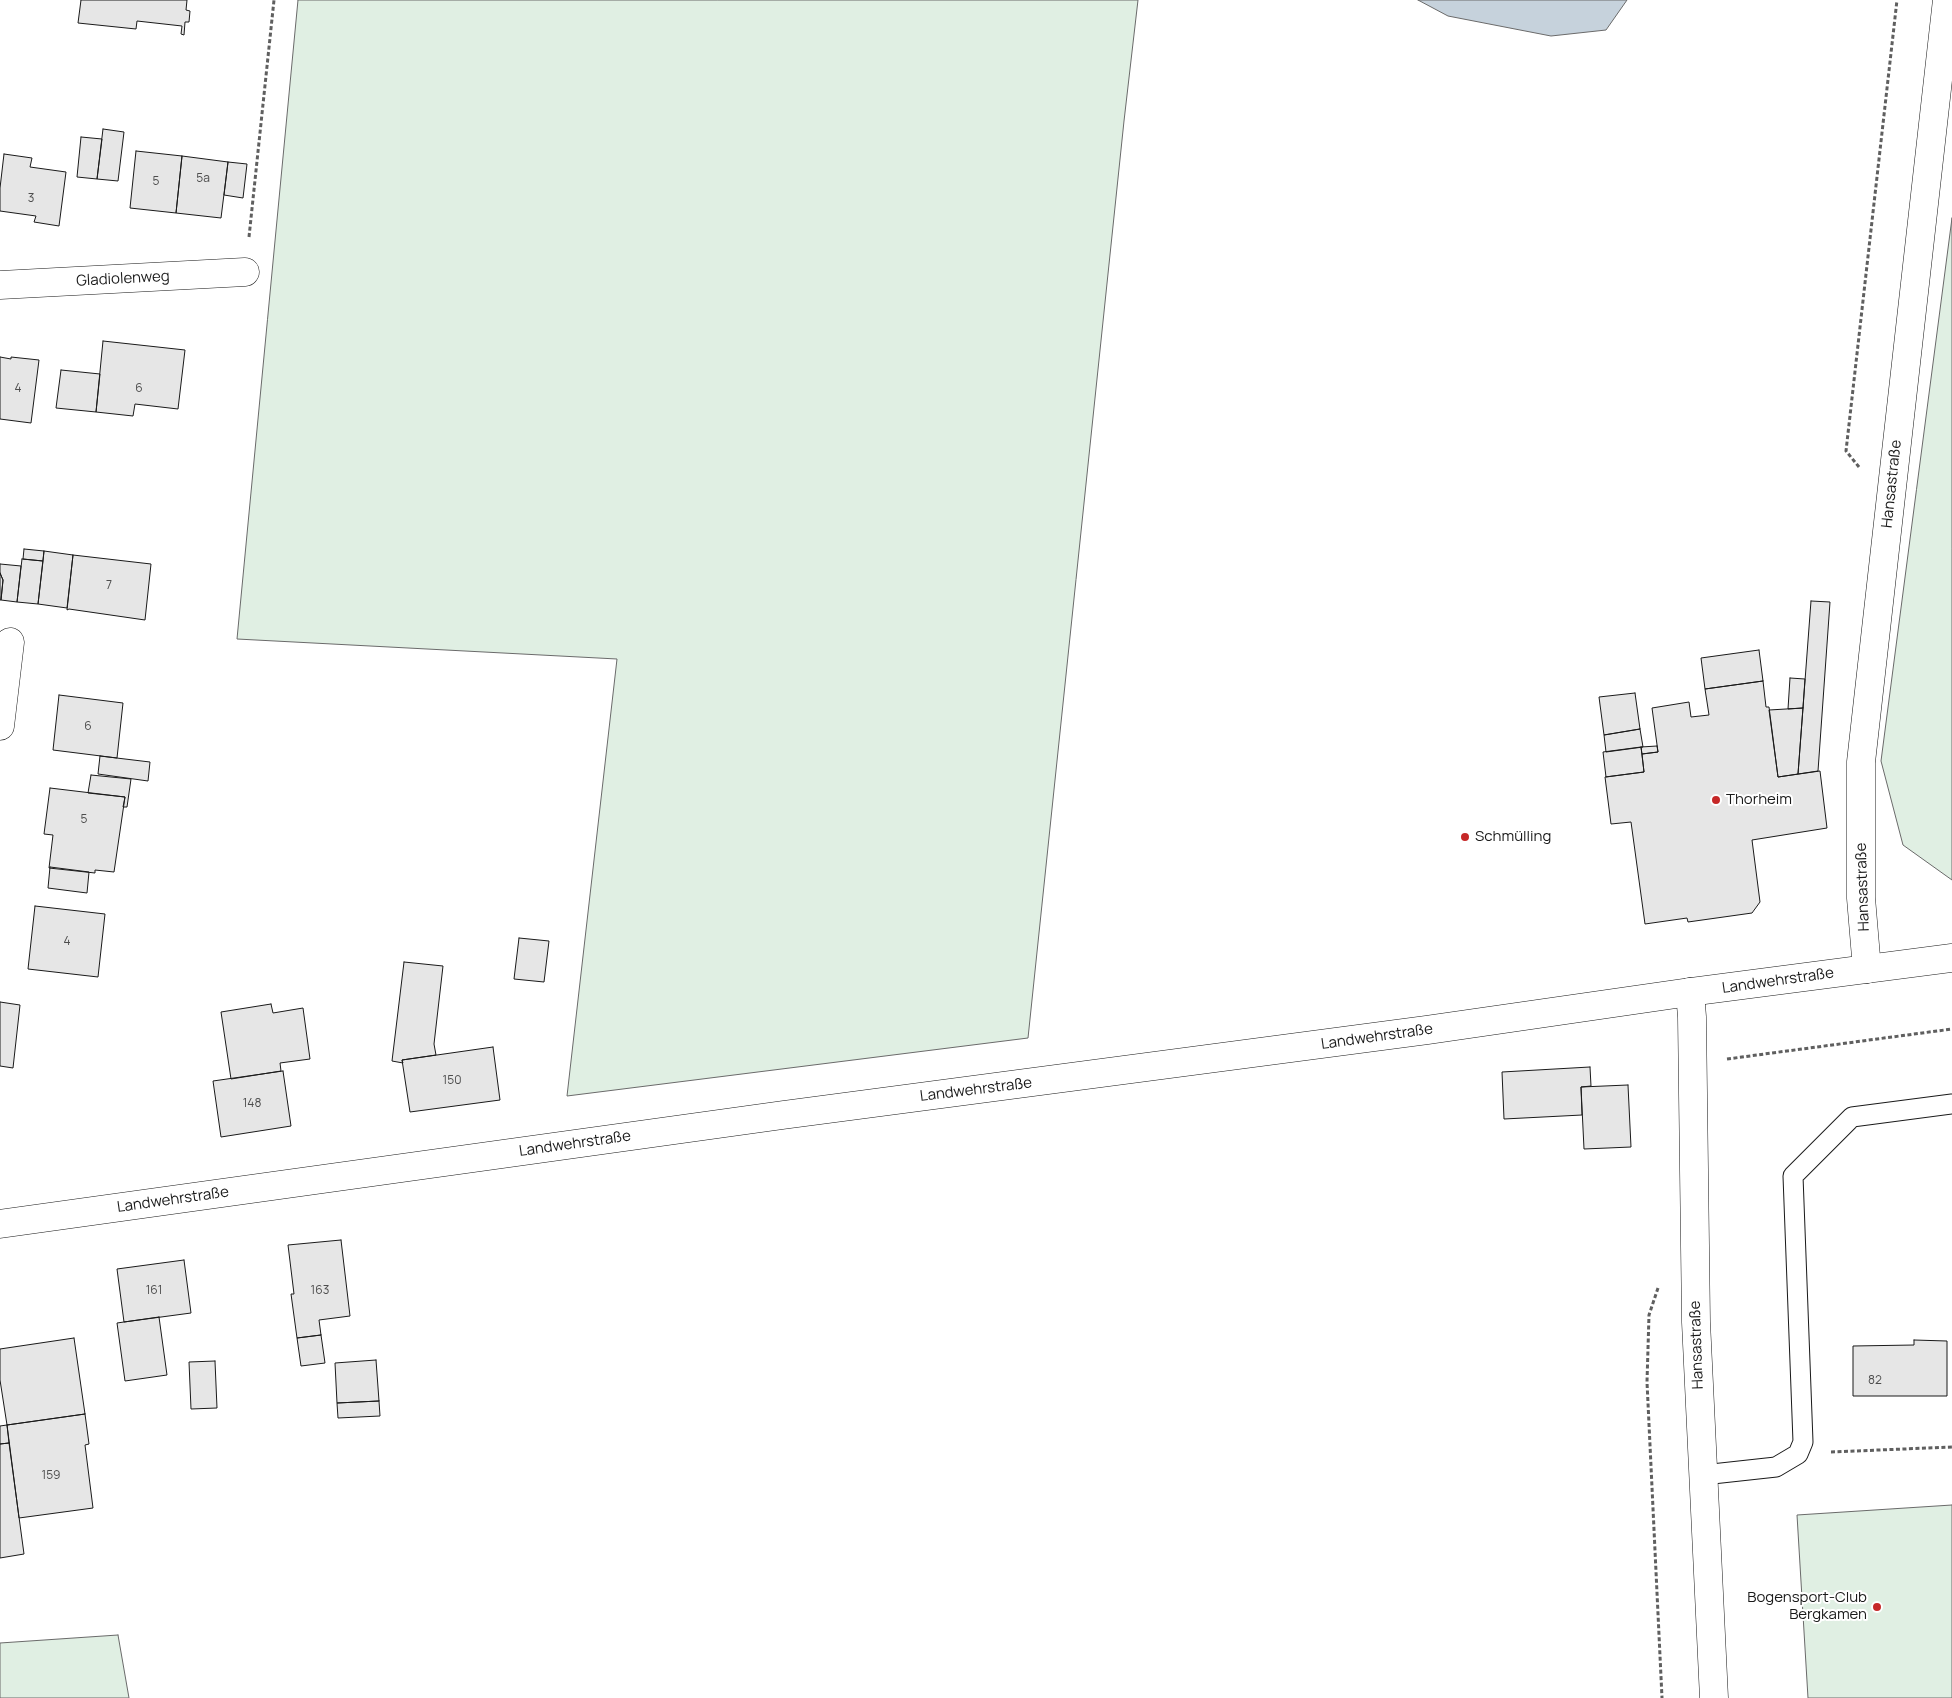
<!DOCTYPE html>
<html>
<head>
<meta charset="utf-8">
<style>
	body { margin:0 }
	canvas { display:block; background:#fff }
</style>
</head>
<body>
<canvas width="1952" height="1698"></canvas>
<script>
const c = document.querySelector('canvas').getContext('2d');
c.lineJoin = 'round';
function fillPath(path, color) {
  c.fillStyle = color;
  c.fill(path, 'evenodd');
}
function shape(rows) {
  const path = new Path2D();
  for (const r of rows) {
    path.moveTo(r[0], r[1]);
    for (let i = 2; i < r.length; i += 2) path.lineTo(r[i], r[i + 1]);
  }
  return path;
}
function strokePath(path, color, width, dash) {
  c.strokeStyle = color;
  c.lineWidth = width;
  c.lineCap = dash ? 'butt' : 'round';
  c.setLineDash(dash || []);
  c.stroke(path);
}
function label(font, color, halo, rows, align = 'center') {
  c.font = font + ' Manrope,sans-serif';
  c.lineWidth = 4;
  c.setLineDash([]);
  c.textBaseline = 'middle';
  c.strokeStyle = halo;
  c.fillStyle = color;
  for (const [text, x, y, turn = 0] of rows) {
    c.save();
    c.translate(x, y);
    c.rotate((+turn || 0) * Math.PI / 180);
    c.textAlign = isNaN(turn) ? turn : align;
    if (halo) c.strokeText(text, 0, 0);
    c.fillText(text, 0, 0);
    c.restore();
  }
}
const green = shape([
	[298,0,1138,0,1124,121,1028,1038,567,1096,617,659,237,639,298,0],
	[1952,218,1952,880,1903,845,1881,761,1952,218],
	[1952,1505,1952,1698,1808,1698,1797,1515,1952,1505],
	[118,1635,129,1698,0,1698,0,1643,118,1635]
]);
fillPath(green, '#e0efe3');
strokePath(green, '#6a6a6a', 1);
const water = shape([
	[1418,0,1627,0,1606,30,1551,36,1448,16,1418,0]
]);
fillPath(water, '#c6d2dc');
strokePath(water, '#6a6a6a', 1);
const building = shape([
	[81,0,187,0,186,10,190,11,189,22,185,22,184,35,181,34,182,26,137,21,136,29,78,23,81,0],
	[103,129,124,132,118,181,97,179,103,129],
	[81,137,102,139,97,179,77,177,81,137],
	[136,151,182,156,176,213,130,208,136,151],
	[4,154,32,158,30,167,66,172,59,226,34,222,36,216,0,211,0,188,4,154],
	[182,156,228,162,221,218,176,213,182,156],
	[228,162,247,164,243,198,224,195,228,162],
	[103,341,185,350,178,409,135,404,133,416,96,412,103,341],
	[0,357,11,359,11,357,39,360,31,423,0,419,0,357],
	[61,370,100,374,96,412,56,408,61,370],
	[24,549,44,551,43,561,23,559,24,549],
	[44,551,73,555,67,608,38,604,44,551],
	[73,555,151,564,145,620,69,609,67,610,73,555],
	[22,559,43,561,38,604,17,602,22,559],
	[0,564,21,566,17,602,1,600,3,580,0,573,0,564],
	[0,573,3,580,1,600,0,600,0,573],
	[1811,601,1830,602,1818,771,1798,774,1811,601],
	[1759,650,1763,681,1705,689,1701,658,1759,650],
	[1790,678,1805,679,1803,708,1788,709,1790,678],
	[1763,681,1766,707,1769,707,1778,777,1820,771,1827,828,1752,840,1760,902,1752,913,1688,922,1687,918,1645,924,1631,822,1611,824,1605,777,1644,772,1642,754,1658,752,1652,708,1689,702,1691,717,1709,715,1705,689,1763,681],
	[1635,693,1640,729,1604,735,1599,697,1635,693],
	[59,695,123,703,117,758,53,750,59,695],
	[1803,708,1798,774,1778,777,1769,710,1803,708],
	[1640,729,1643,747,1606,752,1604,735,1640,729],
	[1657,746,1658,752,1642,754,1641,747,1657,746],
	[1641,747,1644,772,1606,777,1603,752,1641,747],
	[100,756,150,762,148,781,98,774,100,756],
	[91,775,131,779,127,807,123,807,125,797,88,793,91,775],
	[50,788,125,797,114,872,95,870,95,873,49,868,53,835,44,834,50,788],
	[50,867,89,872,87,893,48,888,50,867],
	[35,906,105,914,98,977,28,969,35,906],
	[519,938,549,941,544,982,514,979,519,938],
	[404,962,443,966,434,1044,436,1055,402,1060,403,1063,392,1061,404,962],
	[0,1002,20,1005,13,1068,0,1066,0,1002],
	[271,1004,273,1013,303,1008,310,1059,280,1063,281,1071,231,1079,221,1012,271,1004],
	[493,1047,500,1100,410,1112,402,1060,493,1047],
	[1590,1067,1591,1086,1581,1087,1582,1115,1504,1119,1502,1072,1590,1067],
	[283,1071,291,1126,221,1137,213,1081,283,1071],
	[1628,1085,1631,1147,1584,1149,1581,1087,1628,1085],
	[341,1240,350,1316,319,1320,321,1335,297,1338,291,1294,294,1294,288,1245,341,1240],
	[184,1260,191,1313,124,1322,117,1269,184,1260],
	[159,1317,167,1375,125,1381,117,1323,159,1317],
	[321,1335,325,1363,301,1366,297,1338,321,1335],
	[74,1338,85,1414,7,1425,0,1380,0,1349,74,1338],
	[1914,1340,1947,1341,1947,1396,1853,1396,1853,1346,1914,1345,1914,1340],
	[376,1360,379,1401,337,1403,335,1363,376,1360],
	[215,1361,217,1408,191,1409,189,1362,215,1361],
	[379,1401,380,1416,338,1418,337,1403,379,1401],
	[85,1414,89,1444,85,1445,93,1508,19,1518,7,1425,85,1414],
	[7,1425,9,1443,0,1444,0,1426,7,1425],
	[9,1443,24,1554,0,1558,0,1444,9,1443]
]);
fillPath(building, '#e6e6e6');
strokePath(building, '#1a1a1a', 1);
const service = shape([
	[1703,1475,1776,1467,1798,1454,1803,1442,1793,1176,1852,1117,1952,1104]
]);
const minor = shape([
	[0,285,245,272],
	[0,726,10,642]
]);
const tertiary = shape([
	[1867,969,1861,898,1861,762,1947,0],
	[1690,992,1692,1017,1696,1322,1714,1698]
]);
const secondary = shape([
	[0,1224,783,1115,1427,1030,1690,992,1952,958]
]);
strokePath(service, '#1a1a1a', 21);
strokePath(minor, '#1a1a1a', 29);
strokePath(tertiary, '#1a1a1a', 29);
strokePath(secondary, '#1a1a1a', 29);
strokePath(shape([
	[249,237,274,0],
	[1859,467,1846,451,1897,0],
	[1727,1059,1952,1029],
	[1658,1288,1649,1315,1647,1382,1662,1698],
	[1831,1452,1952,1447]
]), '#5f5f5f', 3, [4, 2.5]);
strokePath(service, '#fff', 19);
strokePath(minor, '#fff', 28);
strokePath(tertiary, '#fff', 28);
strokePath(secondary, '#fff', 28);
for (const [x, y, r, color] of [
	[1716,800,5,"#c62828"],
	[1465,837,5,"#c62828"],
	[1877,1607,5,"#c62828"]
]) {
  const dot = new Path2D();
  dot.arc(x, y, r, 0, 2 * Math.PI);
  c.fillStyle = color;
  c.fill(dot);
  strokePath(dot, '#fff', 2);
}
label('12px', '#4d4d4d', null, [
	["5a",203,179],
	["5",156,182],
	["3",31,199],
	["4",18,389],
	["6",139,389],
	["7",109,586],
	["6",88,727],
	["5",84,820],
	["4",67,942],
	["150",452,1081],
	["148",252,1104],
	["161",154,1291],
	["163",320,1291],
	["82",1875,1381],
	["159",51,1476]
]);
label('15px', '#1a1a1a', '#fff', [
	["Gladiolenweg",123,279,-3],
	["Hansastraße",1892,484,-84],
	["Hansastraße",1863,887,-92],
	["Landwehrstraße",1778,981,-8],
	["Landwehrstraße",1377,1037,-8],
	["Landwehrstraße",976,1090,-7],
	["Landwehrstraße",575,1144,-8],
	["Landwehrstraße",173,1200,-8],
	["Hansastraße",1697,1345,-92]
]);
label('15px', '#1a1a1a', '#fff', [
	["Thorheim",1726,800],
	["Schmülling",1475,837],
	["Bogensport-Club",1867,1598,"right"],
	["Bergkamen",1867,1615,"right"]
], 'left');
</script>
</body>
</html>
